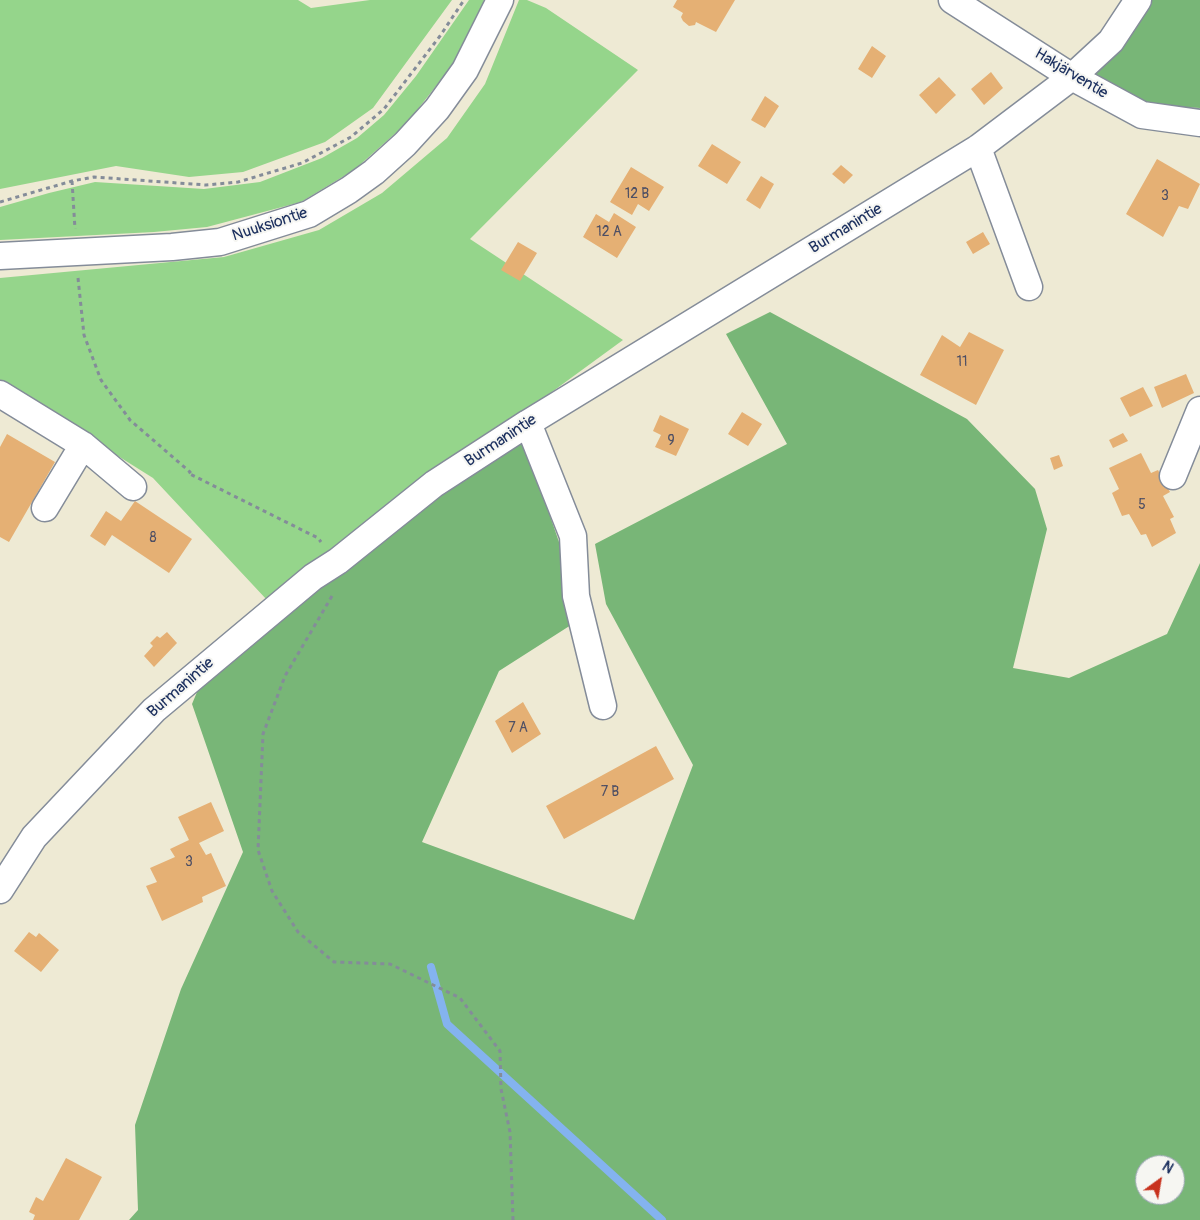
<!DOCTYPE html>
<html>
<head>
<meta charset="utf-8">
<style>
	body { margin:0 }
	#map { position:relative; width:1200px; height:1220px; overflow:hidden; background:#eeead4; font-family:Pangolin,sans-serif }
	canvas { display:block }
	.north { position:absolute; left:1135px; top:1155px; width:50px; height:50px; box-sizing:border-box; background:#f6f6f2; border:1px solid #9ea6b7; border-radius:50%; rotate:32deg; font-size:14px; font-weight:700; line-height:20px; text-align:center; color:#1b2f5e }
	.north::after { content:''; display:block; margin:auto; width:18px; height:22px; background:#c8321e; clip-path:polygon(50% 0,100% 100%,50% 72%,0 100%) }
</style>
</head>
<body>
<div id="map">
<canvas width="1200" height="1220"></canvas>
<div class="north">N</div>
</div>
<script>
const c = document.querySelector('canvas').getContext('2d');
c.lineJoin = 'round';
function fillPath(path, color) {
  c.fillStyle = color;
  c.fill(path, 'evenodd');
}
function shape(rows) {
  const path = new Path2D();
  for (const r of rows) {
    path.moveTo(r[0], r[1]);
    for (let i = 2; i < r.length; i += 2) path.lineTo(r[i], r[i + 1]);
  }
  return path;
}
function strokePath(path, color, width, dash) {
  c.strokeStyle = color;
  c.lineWidth = width;
  c.lineCap = dash ? 'butt' : 'round';
  c.setLineDash(dash || []);
  c.stroke(path);
}
function label(font, color, halo, rows, align = 'center') {
  c.font = font + ' Pangolin,sans-serif';
  c.lineWidth = 4;
  c.setLineDash([]);
  c.textBaseline = 'middle';
  c.strokeStyle = halo;
  c.fillStyle = color;
  for (const [text, x, y, turn = 0] of rows) {
    c.save();
    c.translate(x, y);
    c.rotate((+turn || 0) * Math.PI / 180);
    c.textAlign = isNaN(turn) ? turn : align;
    if (halo) c.strokeText(text, 0, 0);
    c.fillText(text, 0, 0);
    c.restore();
  }
}
fillPath(shape([
	[0,0,298,0,311,8,370,0,452,0,373,108,325,142,243,172,189,177,116,166,0,189],
	[469,0,484,0,479,14,454,63,407,123,354,170,301,202,207,227,154,232,0,240,0,207,49,193,95,182,204,189,260,182,322,158,357,138,384,115,416,76],
	[519,0,527,0,546,8,638,70,470,239,623,340,267,600,153,478,0,382,0,278,224,257,319,230,382,193,447,138,485,84]
]), '#95d58b');
fillPath(shape([
	[1152,0,1200,0,1200,108,1147,105,1089,75,1120,47],
	[770,312,967,419,1035,489,1047,529,1013,668,1069,678,1167,634,1200,563,1200,1220,129,1220,138,1210,135,1125,181,989,243,852,192,704,218,642,523,437,559,542,571,625,499,671,422,842,634,920,693,765,606,604,595,544,787,444,726,334],
	[1145,1165,1175,1165,1175,1195,1145,1195]
]), '#78b677');
strokePath(shape([
	[431,967,447,1024,662,1220]
]), '#84b3ef', 8);
fillPath(shape([
	[677,0,735,0,716,32,696,22,695,25,689,26,683,21,681,17,683,13,673,7],
	[872,46,886,56,872,78,858,69],
	[991,72,1003,88,984,105,971,89],
	[939,77,956,95,936,114,919,95],
	[765,96,779,106,765,128,751,120],
	[712,144,741,162,727,184,698,166],
	[1157,159,1200,184,1188,209,1179,206,1163,237,1126,214],
	[841,165,853,175,844,184,832,174],
	[631,167,664,187,649,211,638,204,632,215,610,202],
	[761,176,774,184,760,209,746,200],
	[614,213,636,227,617,258,583,237,596,214,609,222],
	[983,232,990,244,973,254,966,242],
	[518,242,537,253,520,281,501,270],
	[969,332,1004,350,976,405,920,375,942,335,960,347],
	[1186,374,1194,393,1162,408,1154,387],
	[1143,387,1153,406,1130,417,1120,398],
	[742,412,762,424,748,446,728,434],
	[660,415,689,429,676,456,655,447,661,435,653,431],
	[1123,433,1128,441,1113,448,1109,440],
	[7,434,55,462,9,542,0,537,0,447],
	[1141,453,1151,473,1158,470,1170,492,1163,496,1174,517,1170,519,1176,533,1152,547,1146,534,1141,535,1129,514,1122,516,1112,493,1119,489,1109,468],
	[1059,455,1063,466,1054,470,1050,458],
	[135,501,192,539,169,573,112,535,105,546,90,536,106,511,121,521],
	[167,632,177,643,154,667,144,656,153,646,150,643,157,636,160,638],
	[523,702,541,734,512,753,495,721],
	[656,746,674,779,564,839,546,806],
	[211,802,224,831,199,843,206,855,211,853,226,886,202,897,203,902,162,921,146,886,157,882,150,868,175,857,170,849,189,840,178,817],
	[29,932,36,937,39,933,59,950,41,972,14,951],
	[66,1158,102,1177,79,1220,33,1220,35,1215,29,1212,36,1197,43,1201]
]), '#e5b074');
const minor = shape([
	[952,0,1072,77,1142,115,1200,123],
	[978,148,1029,287],
	[0,256,172,247,220,242,309,214,349,190,374,172,405,144,437,109,465,70,500,0],
	[0,394,83,445,133,487],
	[528,423,573,536,576,596,603,706],
	[1173,476,1200,410],
	[45,508,83,445],
	[0,890,34,837,154,710,313,577,338,561,434,484,528,423,978,148,1072,77,1111,41,1138,0]
]);
strokePath(minor, '#848c99', 29);
strokePath(shape([
	[72,181,75,229],
	[0,202,72,181,94,177,206,185,238,182,302,163,351,137,384,109,440,36,464,0],
	[78,278,84,335,101,380,130,420,190,472,188,473,318,538,321,542],
	[332,596,285,676,263,734,258,850,272,891,298,932,334,962,390,964,460,998,500,1051,501,1089,510,1132,513,1220]
]), '#848c99', 3, [4, 4]);
strokePath(minor, '#fff', 26);
label('14px', '#4e4f64', null, [
	["12 B",637,194],
	["3",1165,196],
	["12 A",609,232],
	["11",962,362],
	["9",671,441],
	["5",1142,505],
	["8",153,538],
	["7 A",518,728],
	["7 B",610,792],
	["3",189,862]
]);
label('16px', '#1b2f5e', '#f6f6f2', [
	["Hakjärventie",1071,74,31],
	["Nuuksiontie",270,225,-18],
	["Burmanintie",846,229,-31],
	["Burmanintie",501,441,-33],
	["Burmanintie",181,688,-41]
]);
</script>
</body>
</html>
